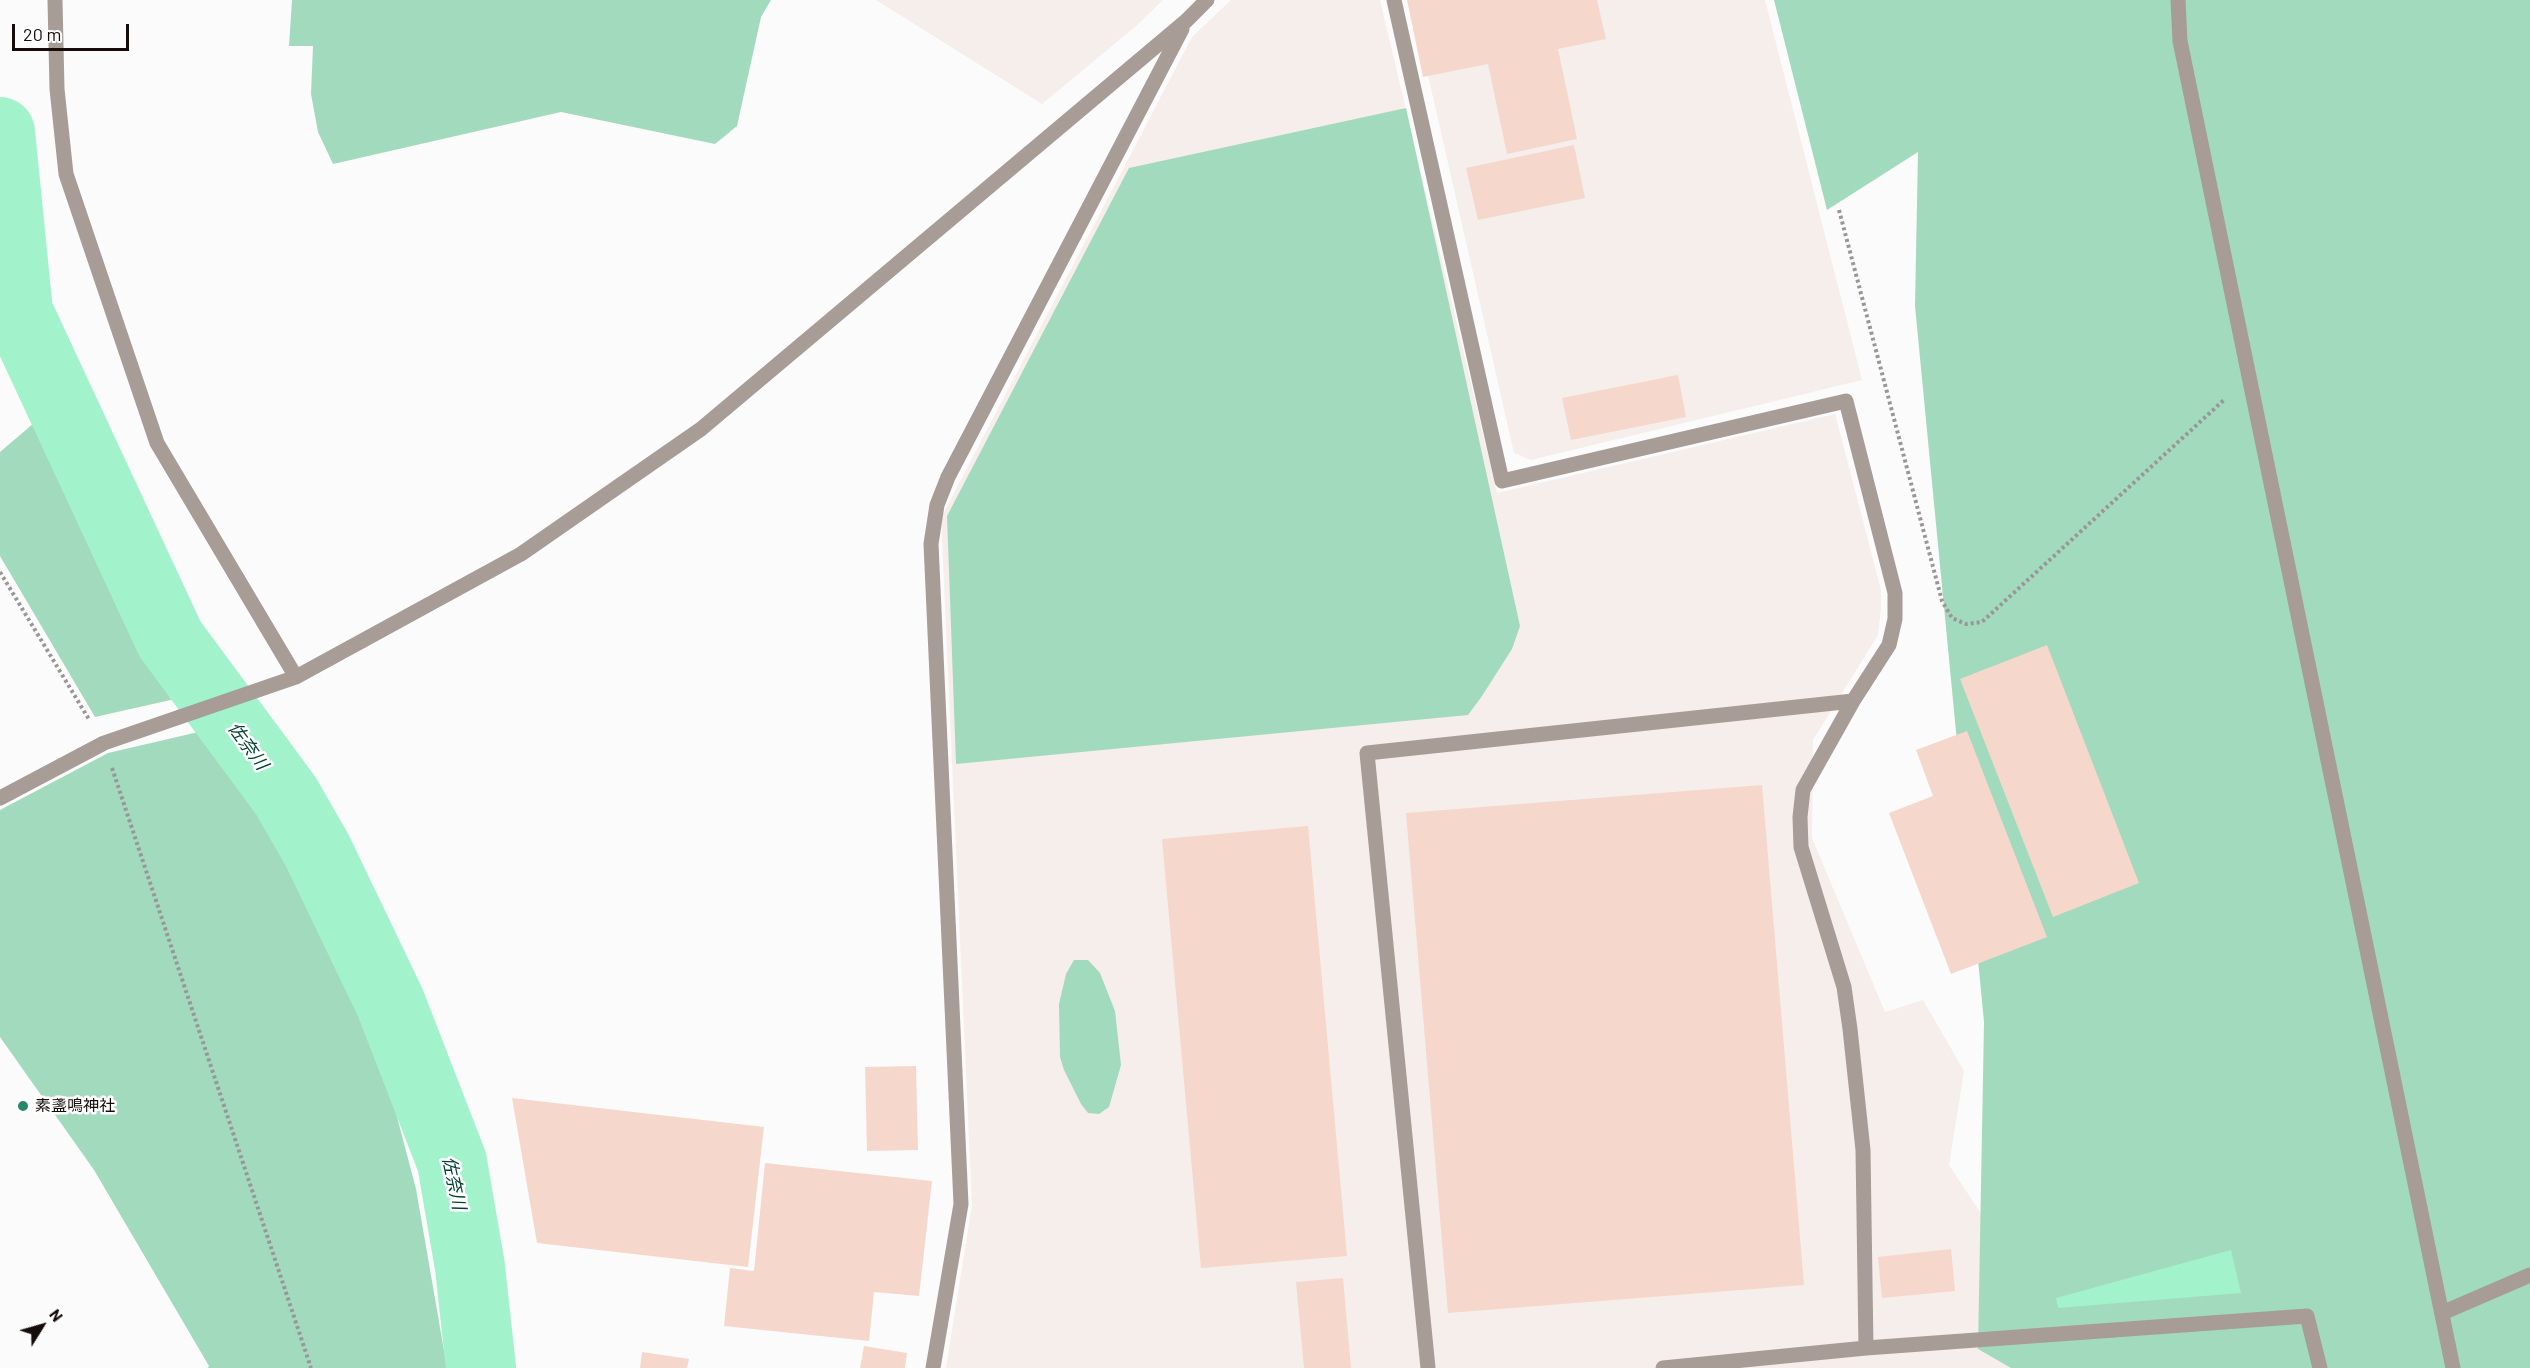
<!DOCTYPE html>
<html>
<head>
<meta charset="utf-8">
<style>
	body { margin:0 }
	#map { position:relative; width:2530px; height:1368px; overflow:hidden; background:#fbfbfb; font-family:Barlow,sans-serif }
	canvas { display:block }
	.north { position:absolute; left:12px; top:1296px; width:60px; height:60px; -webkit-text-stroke:4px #fff; paint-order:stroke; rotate:53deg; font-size:16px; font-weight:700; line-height:24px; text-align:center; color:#160d0a }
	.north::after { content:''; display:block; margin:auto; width:21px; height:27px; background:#160d0a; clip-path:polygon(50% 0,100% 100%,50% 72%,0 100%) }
	.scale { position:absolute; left:12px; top:24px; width:117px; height:27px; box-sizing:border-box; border:3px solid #160d0a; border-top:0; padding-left:8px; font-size:18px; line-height:21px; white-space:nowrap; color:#160d0a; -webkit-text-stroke:4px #fff; paint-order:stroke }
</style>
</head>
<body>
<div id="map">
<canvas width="2530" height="1368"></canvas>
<div class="north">N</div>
<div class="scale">20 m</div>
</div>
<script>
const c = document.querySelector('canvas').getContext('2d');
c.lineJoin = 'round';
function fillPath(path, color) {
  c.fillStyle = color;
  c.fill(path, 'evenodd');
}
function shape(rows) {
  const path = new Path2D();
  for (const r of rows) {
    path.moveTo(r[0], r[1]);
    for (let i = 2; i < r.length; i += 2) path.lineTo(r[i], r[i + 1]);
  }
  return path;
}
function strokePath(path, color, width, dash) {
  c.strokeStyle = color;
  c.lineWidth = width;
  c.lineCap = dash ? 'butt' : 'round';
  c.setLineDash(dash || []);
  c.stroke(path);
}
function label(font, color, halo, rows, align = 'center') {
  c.font = font + ' Barlow,"Noto Sans JP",sans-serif';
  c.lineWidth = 5;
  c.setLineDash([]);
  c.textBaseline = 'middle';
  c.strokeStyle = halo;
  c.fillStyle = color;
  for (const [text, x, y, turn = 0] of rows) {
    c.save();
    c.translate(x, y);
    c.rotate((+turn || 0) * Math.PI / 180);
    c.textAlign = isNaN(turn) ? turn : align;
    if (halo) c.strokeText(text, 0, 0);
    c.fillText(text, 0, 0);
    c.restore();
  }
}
fillPath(shape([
	[876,0,1163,0,1136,26,1042,104],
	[1231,0,1380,0,1497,493,1835,414,1881,590,1881,608,1878,635,1813,740,1812,838,1885,1012,1923,1000,1964,1071,1949,1165,2042,1306,2334,1368,946,1368,972,1205,941,518,1192,37],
	[1411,0,1765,0,1862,380,1531,460,1514,453]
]), '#f5eeeb');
fillPath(shape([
	[292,0,771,0,761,17,737,126,715,144,561,112,333,164,318,132,311,94,313,46,289,46],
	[1774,0,2530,0,2530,1368,2011,1368,1978,1349,1984,1022,1915,306,1918,152,1827,210],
	[1406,108,1520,626,1512,649,1482,696,1468,715,956,764,947,516,1129,168],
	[41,417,184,697,95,717,0,556,0,452],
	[207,730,262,811,332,944,386,1075,416,1189,447,1368,208,1368,209,1366,94,1170,0,1037,0,810,108,753],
	[1074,960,1088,960,1100,973,1115,1011,1121,1065,1109,1107,1099,1114,1088,1113,1081,1104,1064,1070,1060,1057,1059,1004,1066,974]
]), '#a2dabe');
fillPath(shape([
	[2231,1250,2241,1293,2058,1308,2056,1298]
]), '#a2f2cc');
strokePath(shape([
	[0,132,18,312,170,639,286,796,317,850,390,1002,452,1162,470,1267,481,1368]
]), '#a2f2cc', 70);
fillPath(shape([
	[1407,0,1597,0,1606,39,1558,49,1577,139,1507,154,1488,64,1423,77],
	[1574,145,1585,198,1478,220,1466,168],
	[1678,375,1686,417,1571,440,1562,398],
	[2047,645,2139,883,2053,917,1960,679],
	[1967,731,2047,937,1951,974,1889,813,1933,796,1916,750],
	[1762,785,1804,1285,1448,1313,1406,813],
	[1308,826,1347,1256,1201,1268,1162,839],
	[916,1066,918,1150,867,1151,865,1067],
	[512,1098,764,1127,748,1267,537,1243],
	[765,1163,932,1181,919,1296,874,1292,869,1341,724,1326,730,1268,754,1271],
	[1951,1249,1955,1291,1882,1298,1878,1257],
	[1343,1278,1351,1368,1304,1368,1296,1282],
	[864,1346,907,1353,905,1368,860,1368],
	[642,1352,689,1359,687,1368,640,1368]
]), '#f6d7cc');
strokePath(shape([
	[1839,210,1942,601,1952,618,1966,624,1982,622,2225,399],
	[0,572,90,721],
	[112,768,311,1368]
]), '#9a9695', 4, [3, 3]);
strokePath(shape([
	[55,0,57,89,66,174,157,443,296,677],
	[1394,0,1502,481,1846,401,1895,593,1895,619,1889,645,1853,701,1803,790,1800,817,1801,847,1844,987,1850,1029,1863,1150,1866,1348],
	[2178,0,2180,41,2453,1368],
	[0,798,104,743,296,677,521,554,701,429,1186,21,1207,0],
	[2442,1313,2530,1275],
	[933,1368,961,1204,931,544,937,505,948,477,1182,29],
	[1428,1368,1367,753,1853,701],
	[1663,1368,1866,1348,2307,1316,2320,1368]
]), '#a89c97', 15);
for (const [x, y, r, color] of [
	[23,1106,6,"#278a64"]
]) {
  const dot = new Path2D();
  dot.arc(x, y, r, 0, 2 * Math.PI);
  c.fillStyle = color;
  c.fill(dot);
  strokePath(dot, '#fff', 2);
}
label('16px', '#160d0a', '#fff', [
	["素盞鳴神社",35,1106]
], 'left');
label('italic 18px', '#00442d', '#fff', [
	["佐奈川",248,746,54],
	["佐奈川",454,1183,78]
]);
</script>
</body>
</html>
